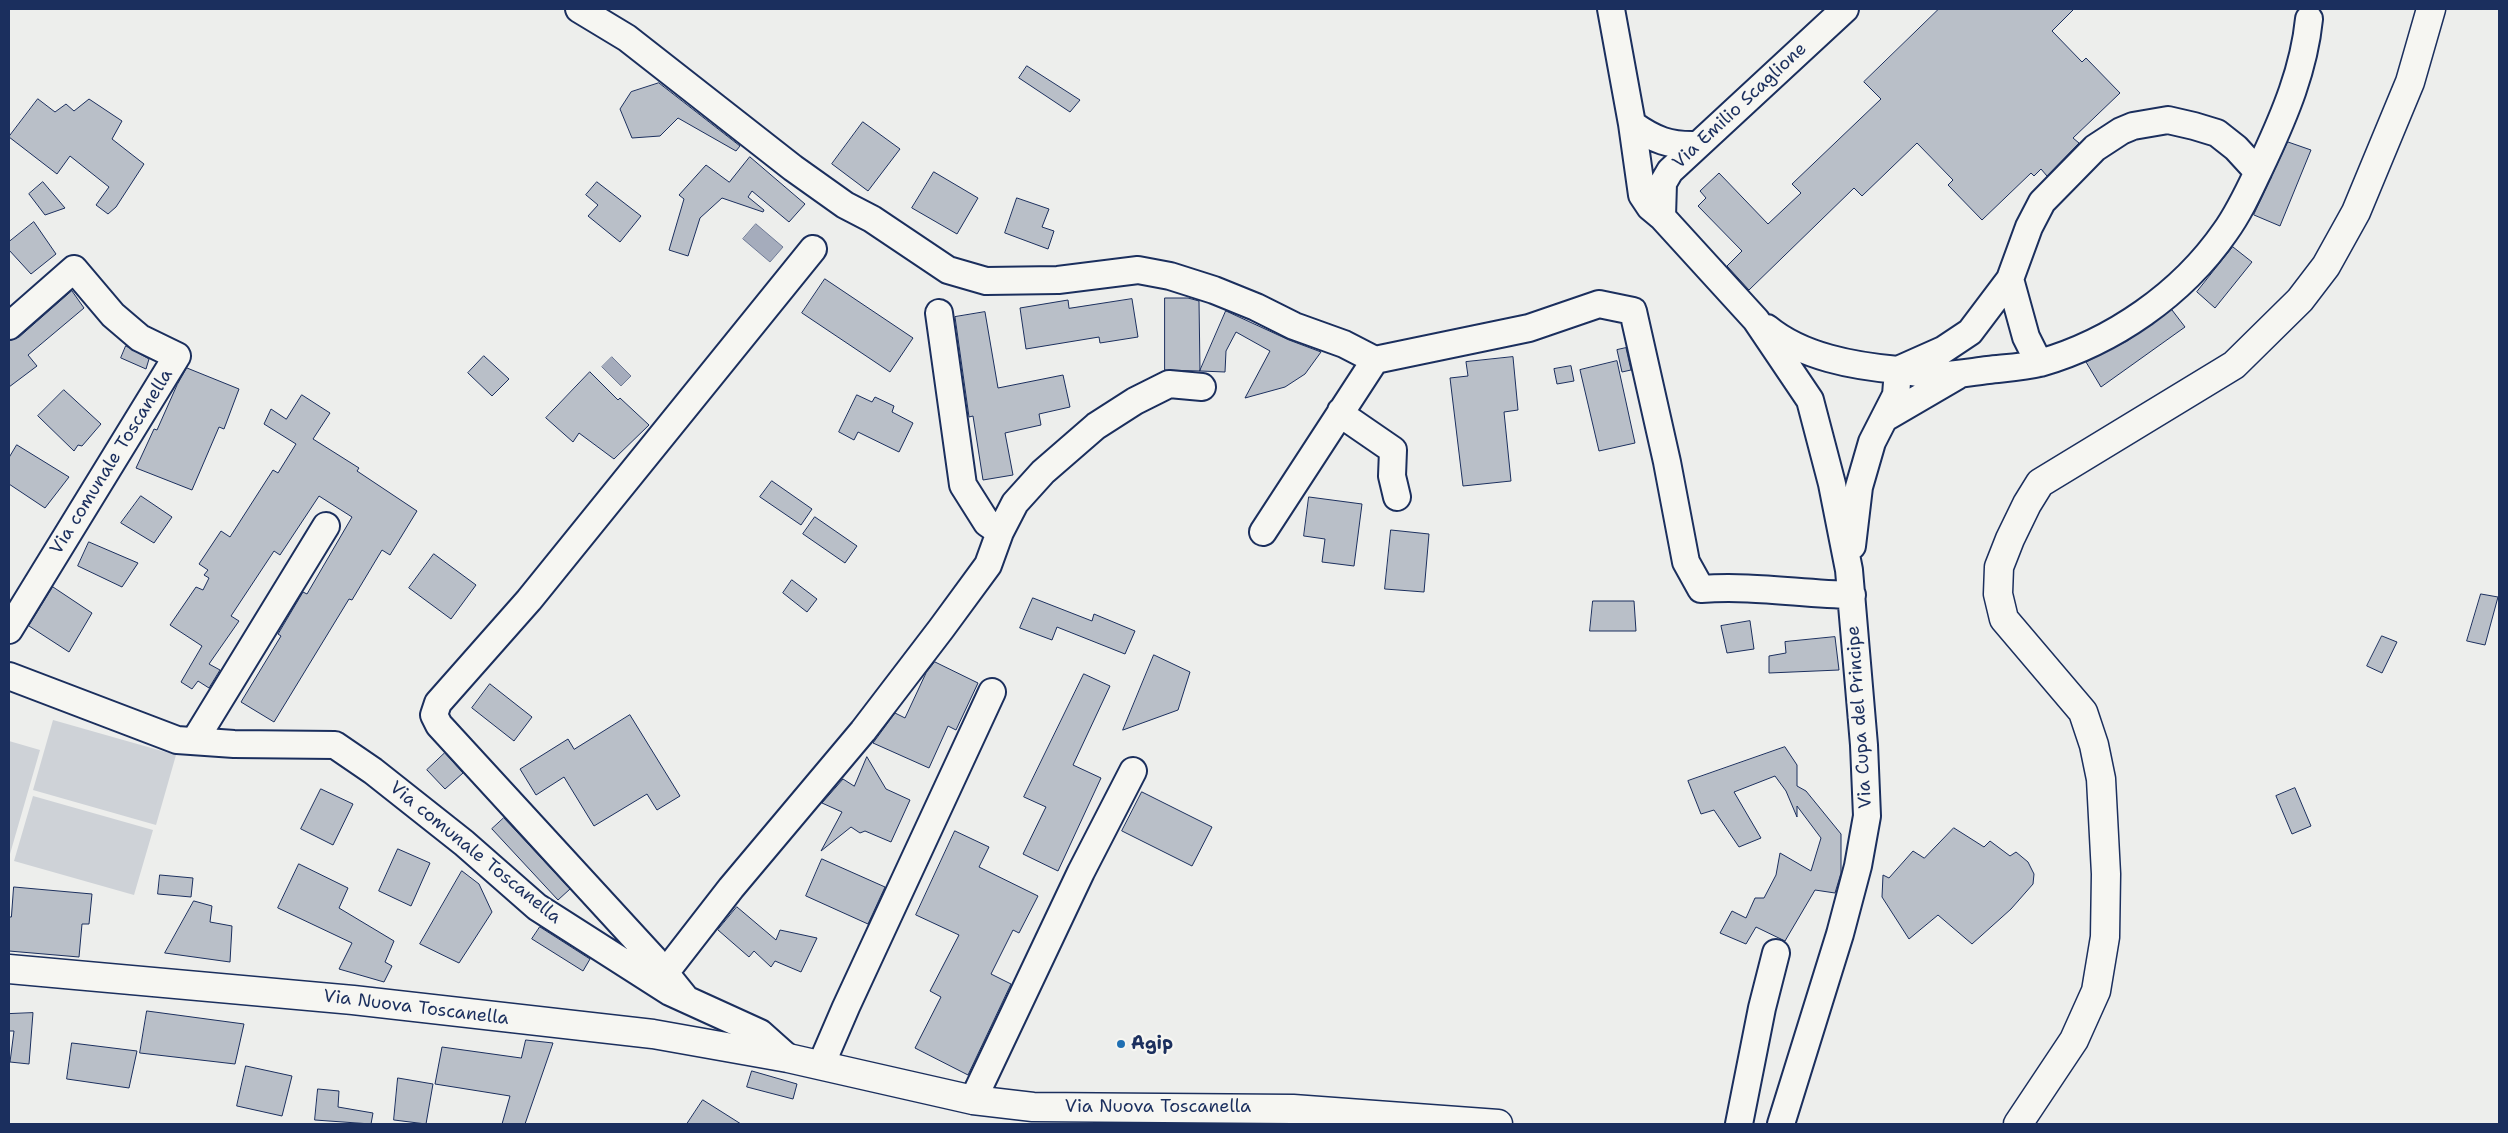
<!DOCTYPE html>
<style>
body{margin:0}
#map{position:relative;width:2508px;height:1133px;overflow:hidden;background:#edeeec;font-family:"Shantell Sans",sans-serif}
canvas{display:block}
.frame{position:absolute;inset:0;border:10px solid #1b2f5e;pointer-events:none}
</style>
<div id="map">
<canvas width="2508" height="1133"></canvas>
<div class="frame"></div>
</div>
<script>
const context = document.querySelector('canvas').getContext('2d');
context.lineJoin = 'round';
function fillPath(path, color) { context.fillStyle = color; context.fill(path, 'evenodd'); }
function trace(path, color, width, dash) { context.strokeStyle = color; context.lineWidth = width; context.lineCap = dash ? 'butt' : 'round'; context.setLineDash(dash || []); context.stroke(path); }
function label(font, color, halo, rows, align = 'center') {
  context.font = font + ' "Shantell Sans",sans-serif'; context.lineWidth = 4.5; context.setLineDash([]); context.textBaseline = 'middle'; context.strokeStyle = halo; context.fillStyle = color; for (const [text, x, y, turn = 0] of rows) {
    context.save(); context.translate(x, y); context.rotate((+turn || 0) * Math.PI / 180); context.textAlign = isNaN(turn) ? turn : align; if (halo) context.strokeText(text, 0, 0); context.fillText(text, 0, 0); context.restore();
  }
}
fillPath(new Path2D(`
 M53,720L176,755L156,825L33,790Z
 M9,741L40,750L10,854H9Z
 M33,796L153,830L134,895L14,861Z`), '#ced2d7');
const water = new Path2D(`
 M756,224L783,247L770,262L743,239Z
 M612,357L631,376L621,386L602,367Z`);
fillPath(water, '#a5acbc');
trace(water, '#6e7a96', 1);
const building = new Path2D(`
 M1939,9H2074L2052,31L2082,62L2086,58L2120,93L2073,138L2079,143L2047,176L2041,169L2034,176L2031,173L1982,220L1948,185L1953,180L1917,143L1862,196L1854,188L1749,290L1727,266L1742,251L1698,206L1706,198L1700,191L1719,173L1768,224L1801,193L1792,184L1881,99L1864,82Z
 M1027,66L1080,100L1070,112L1019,78Z
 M659,83L740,146L736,151L678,118L660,136L632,138L620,109L631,92Z
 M38,99L55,112L66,104L74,111L89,99L122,121L112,139L144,164L116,207L108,214L96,205L109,187L70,156L57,174L9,137Z
 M863,122L900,149L868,191L832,164Z
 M2288,142L2311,150L2280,226L2254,215Z
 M750,157L805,204L789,222L752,191L748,197L764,210L763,212L722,198L700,218L688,256L669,250L684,199L679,195L706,165L729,182Z
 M934,172L978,198L957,234L912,208Z
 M43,182L65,208L45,215L29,194Z
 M597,182L641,216L620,242L588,216L598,205L586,195Z
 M1017,198L1049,209L1042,227L1054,231L1048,249L1005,233Z
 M34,222L56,254L31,274L9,250V242Z
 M2233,247L2252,262L2215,308L2197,292Z
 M825,279L913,338L890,372L802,313Z
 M72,291L84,308L28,355L37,366L9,387V341L19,337Z
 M1165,298H1188L1199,301L1200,371L1165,370Z
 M1132,299L1138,337L1100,343L1099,337L1026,349L1020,308L1068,300L1069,308Z
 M2172,310L2185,327L2101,387L2086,362L2127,341Z
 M1226,311L1289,340L1321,352L1305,374L1285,387L1245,398L1270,351L1236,332L1226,351L1225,372L1200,371Z
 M985,312L998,388L1063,375L1070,407L1039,414L1041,425L1005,433L1013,475L983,480L973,416L969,417L955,317Z
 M126,346L149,359L146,369L121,358Z
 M1626,348L1631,370L1622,372L1617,350Z
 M484,356L509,379L492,396L468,373Z
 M1513,357L1518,410L1504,412L1511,481L1463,486L1450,378L1468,376L1466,362Z
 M1617,361L1635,443L1599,451L1580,370Z
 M1571,366L1574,381L1557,384L1554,369Z
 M187,368L239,389L224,429L219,427L192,490L136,468L154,429L157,430L177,385Z
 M590,372L618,400L620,398L649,425L614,459L579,433L573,442L546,418Z
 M64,390L101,424L82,446L78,445L74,451L38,416Z
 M302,395L330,413L313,439L359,468L357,471L417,511L390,555L382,550L352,600L349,599L274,722L241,702L281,636L278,634L303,592L307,594L352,517L319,496L280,555L274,551L231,616L239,621L209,664L220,670L209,688L198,681L192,689L181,682L202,646L170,625L196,587L203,590L209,578L204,575L208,570L199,564L221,531L230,537L273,470L278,473L296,444L264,424L271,409L286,419Z
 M857,395L872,402L875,397L894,406L892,412L913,423L899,452L858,432L854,440L839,432Z
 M17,445L69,477L45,508L9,484V458Z
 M772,481L812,509L801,525L760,497Z
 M141,496L172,517L154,543L121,523Z
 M1309,497L1362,504L1354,566L1322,562L1325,539L1304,536Z
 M815,517L857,546L845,563L803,534Z
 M1391,530L1429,534L1424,592L1385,589Z
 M89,542L138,563L122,587L78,566Z
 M434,554L476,585L451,619L409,588Z
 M792,580L817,599L807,612L783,593Z
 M53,587L92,613L69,652L29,626Z
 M2481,594L2498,597L2485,645L2467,641Z
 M1033,598L1092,621L1094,614L1135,631L1125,654L1057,627L1052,640L1020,628Z
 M1593,601H1634L1636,631H1590Z
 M1750,621L1754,649L1727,653L1721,626Z
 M2382,636L2397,642L2382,673L2367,666Z
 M1835,637L1839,670L1769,673V656L1786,653L1785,642Z
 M1154,655L1190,672L1178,710L1123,730Z
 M935,662L978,683L956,730L948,726L929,768L873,743L895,713L905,718L926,673Z
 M1084,674L1110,686L1073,765L1101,778L1058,871L1023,854L1046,807L1024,797Z
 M490,684L532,717L514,741L472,708Z
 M630,715L680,796L657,810L647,794L594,826L564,777L536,795L520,769L568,739L574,749Z
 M1785,747L1797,765V786L1806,791L1841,834V873L1835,893L1815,890L1785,941L1756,927L1746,944L1720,933L1732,911L1746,918L1755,898H1764L1776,875L1780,853L1811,871L1821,838L1797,806V817L1786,791L1775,776L1734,792L1761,838L1739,847L1714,810L1701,814L1688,781Z
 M445,753L463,773L445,789L427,770Z
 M867,757L886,789L910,800L891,842L865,831L860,833L851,827L821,851L842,812L822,803L843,779L854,786Z
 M2295,788L2311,826L2292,834L2276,796Z
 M321,789L353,804L333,845L301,829Z
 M1142,792L1212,827L1192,866L1122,831Z
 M504,818L570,889L558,900L492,829Z
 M1954,828L1984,847L1990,841L2010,856L2016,852L2028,862L2034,874L2033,884L2011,909L1972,944L1938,915L1909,939L1882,897L1883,875L1889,878L1913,851L1924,858Z
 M955,831L989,847L979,867L1038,896L1019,933L1013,930L991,974L1011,984L968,1075L915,1048L941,997L930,991L959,935L916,915Z
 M398,849L430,863L411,906L379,891Z
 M822,859L885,887L868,924L806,896Z
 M299,864L348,888L339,908L394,941L385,962L392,966L384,982L339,969L352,943L278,908Z
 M462,871L479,884L492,912L459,963L420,944Z
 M160,875L193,878L191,897L158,894Z
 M14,887L92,894L89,924H82L79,957L9,951V917H11Z
 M194,901L212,906L210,922L232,926L230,962L165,953Z
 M737,907L776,940L780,930L817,938L801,972L775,961L771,967L754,951L749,957L718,930Z
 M540,927L590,959L583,971L532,939Z
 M147,1011L244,1024L235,1064L140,1053Z
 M33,1013L29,1064L10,1062L14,1031H9V1014Z
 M526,1040L553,1043L525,1124H502L510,1096L435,1084L442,1047L521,1058Z
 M72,1043L137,1051L129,1088L67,1079Z
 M246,1066L292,1076L282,1116L237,1106Z
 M752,1071L797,1084L793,1099L747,1087Z
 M398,1078L433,1084L426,1124L394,1120Z
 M318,1089L339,1091L338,1107L373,1113L371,1124L315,1120Z
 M703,1100L741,1124H687Z`);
fillPath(building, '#b9bfc8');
trace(building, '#1b2f5e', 1);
const minor = new Path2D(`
 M579,9L627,38L793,168L845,205L872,219L948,270L986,281L1058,280L1138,270L1170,276L1214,290L1256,307L1294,326L1344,344L1375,360L1529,328L1599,304L1633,311L1667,462L1686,562L1701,589C1752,585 1801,594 1852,595
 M1611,9L1632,124L1642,195L1650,207L1662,217L1756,320L1810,400L1832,484L1849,570L1864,745L1867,816L1858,866L1840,934L1781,1124
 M1632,124C1654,140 1670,146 1697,145
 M1662,217L1663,183L1670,171L1845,9
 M2010,279L2026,337L2039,363
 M939,313L963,485L987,523L1000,532
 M9,326L74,269L113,315L140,338L177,356L9,630
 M1767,328C1802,357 1854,366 1898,370C1910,372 1923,374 1935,375C1952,376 1971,372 1988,370C2005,368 2024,367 2040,363C2113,342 2182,294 2225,232C2241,210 2252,184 2264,159C2285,114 2304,69 2309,19
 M1341,411L1345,417L1393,450L1392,476L1397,497
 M1885,418L1957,376
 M1263,532L1375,360
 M1852,546L1859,487L1872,442L1896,395L1898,370L1943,350L1970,332L2010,279L2029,227L2042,202L2095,148L2121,131L2133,126L2168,120L2194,126L2217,133L2236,148L2258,172
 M9,676L177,740L234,744L335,745L373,771L464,843L537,907L670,992L760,1033L788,1058
 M195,740L326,526
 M665,973L731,888L863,731L941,629L988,565L1000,532L1015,503L1043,472L1096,426L1135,401L1169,384L1202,387
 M686,999L653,958L439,725L434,715L438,703L529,600L813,249
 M821,1065L846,1007L992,692
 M973,1100L1081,872L1133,771
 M1739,1124L1762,1008L1776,953`);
const major = new Path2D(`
 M9,969L353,1000L653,1034L788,1058L973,1100L1033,1107L1293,1109L1498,1124
 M2018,1124L2074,1040L2096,991L2105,937L2106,874L2101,779L2094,745L2083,712L2004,619L1998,594L1999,567L2010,539L2027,504L2040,483L2234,365L2300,300L2326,266L2356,212L2410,82L2431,9`);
trace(minor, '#1b2f5e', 30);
trace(major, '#1b2f5e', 31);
trace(minor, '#f6f6f2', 26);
trace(major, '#f6f6f2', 28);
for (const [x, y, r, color] of [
 [1121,1044,5,"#1f6fb2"]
]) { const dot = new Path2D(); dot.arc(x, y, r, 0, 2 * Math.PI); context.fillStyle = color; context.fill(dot); trace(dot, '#f6f6f2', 2); }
label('18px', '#1b2f5e', '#f6f6f2', [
 ["Via Emilio Scaglione",1740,106,-43],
 ["Via comunale Toscanella",112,462,-58],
 ["Via Cupa del Principe",1860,717,-94],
 ["Via comunale Toscanella",475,853,39],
 ["Via Nuova Toscanella",416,1008,7],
 ["Via Nuova Toscanella",1158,1107]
]);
label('bold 18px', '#1b2f5e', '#f6f6f2', [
 ["Agip",1131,1044]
], 'left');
</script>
